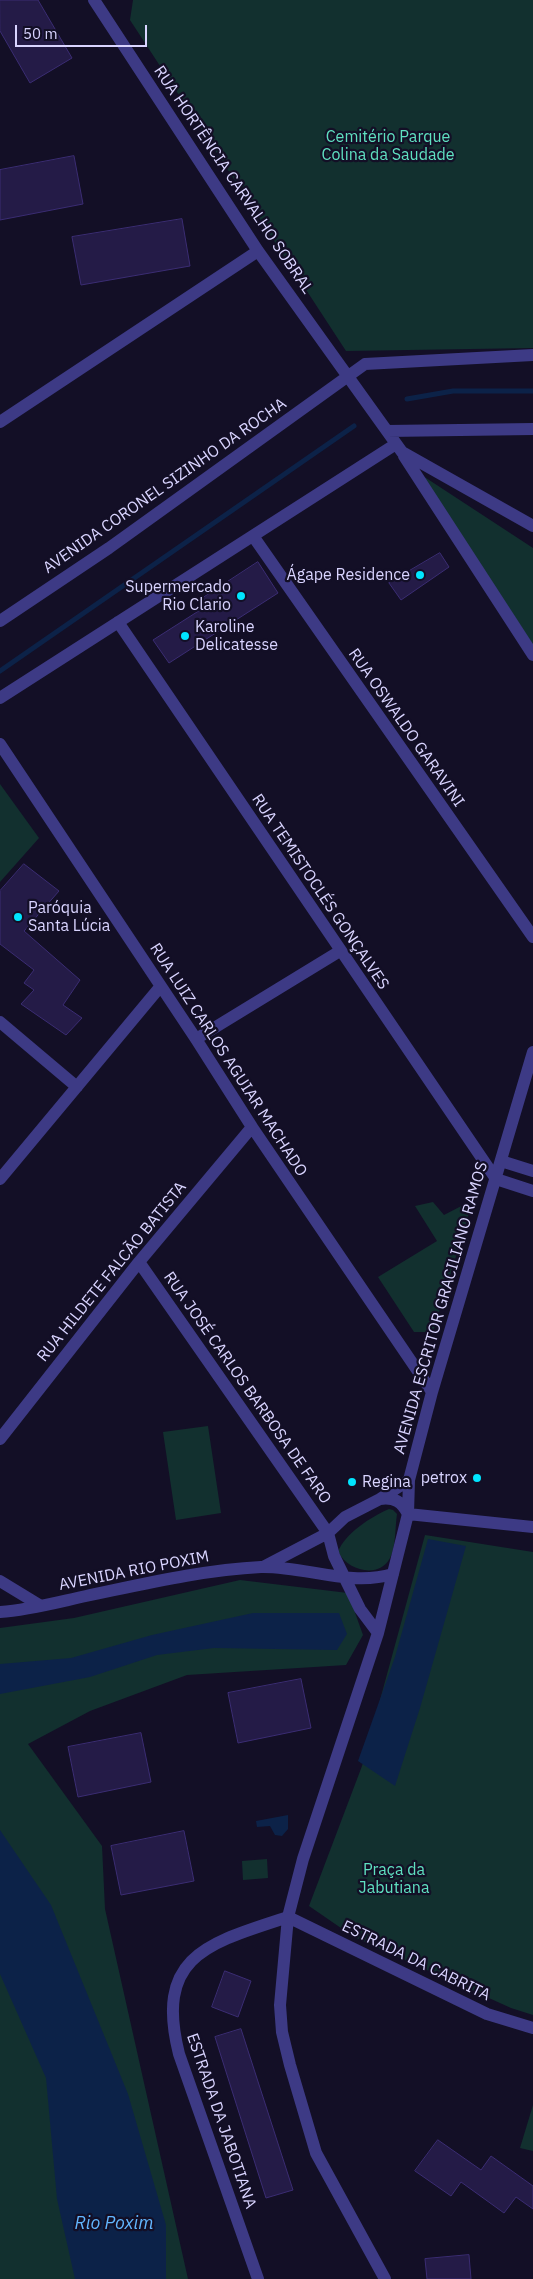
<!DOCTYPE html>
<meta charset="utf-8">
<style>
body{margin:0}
#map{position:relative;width:533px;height:2279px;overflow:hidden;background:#130f26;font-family:"IBM Plex Sans",sans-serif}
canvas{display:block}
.scale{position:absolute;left:15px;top:25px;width:132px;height:22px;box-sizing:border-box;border:2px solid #d9d4ff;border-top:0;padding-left:6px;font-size:15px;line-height:18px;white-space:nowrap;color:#d9d4ff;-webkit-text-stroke:4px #130f26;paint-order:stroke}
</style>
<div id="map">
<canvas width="533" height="2279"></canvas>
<div class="scale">50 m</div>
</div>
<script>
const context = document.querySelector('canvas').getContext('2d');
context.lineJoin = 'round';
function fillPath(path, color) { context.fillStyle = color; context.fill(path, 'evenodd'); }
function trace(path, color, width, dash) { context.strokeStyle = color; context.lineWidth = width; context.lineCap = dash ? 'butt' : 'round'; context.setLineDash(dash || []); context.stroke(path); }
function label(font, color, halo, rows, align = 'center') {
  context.font = font + ' "IBM Plex Sans",sans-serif'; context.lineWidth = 4.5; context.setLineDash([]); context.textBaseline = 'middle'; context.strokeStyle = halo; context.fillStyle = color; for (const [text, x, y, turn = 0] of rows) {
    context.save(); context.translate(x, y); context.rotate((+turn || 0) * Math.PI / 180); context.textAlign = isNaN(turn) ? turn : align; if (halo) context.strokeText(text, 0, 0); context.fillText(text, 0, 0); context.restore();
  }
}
fillPath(new Path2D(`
 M133,0H533V348L346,351L130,20Z
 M423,476L533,548V645Z
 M0,784L39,838L0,882Z
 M473,1200L433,1332H414L378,1277L437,1241L415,1206L433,1202L444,1215Z
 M208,1426L221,1513L176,1520L163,1432Z
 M389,1509L393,1510L397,1514C395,1527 396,1547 390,1558C379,1579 348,1571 338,1552C345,1533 371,1517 389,1509Z
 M425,1535L533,1552V2015L511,2008L354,1937L309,1906L362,1766Z
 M240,1580L348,1593L363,1635L346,1665L187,1675L90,1711L28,1744L102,1846L105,1909L188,2279H0V1628L74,1618Z
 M267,1859L268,1878L243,1880L242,1861Z
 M533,2105V2151L520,2148Z`), '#12302f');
fillPath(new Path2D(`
 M428,1539L466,1546L420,1708L395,1786L358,1761L395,1657Z
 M253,1613H339L347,1634L337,1650L214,1648L157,1655L90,1677L0,1694V1664L71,1658L152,1635Z
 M288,1815V1829L282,1836L275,1835L270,1826L257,1827L256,1821Z
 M0,1830L51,1905L128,2094L166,2225V2279H75L57,2199L46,2078L0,1974Z`), '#0c2248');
trace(new Path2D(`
 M407,399L453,391H533
 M0,671L354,426`), '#0c2248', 5);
const building = new Path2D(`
 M0,0H38L72,58L30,83L0,31Z
 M74,156L83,204L0,220V170Z
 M182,219L190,266L81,285L72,237Z
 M440,553L449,567L401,600L389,583Z
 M258,562L278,593L169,663L153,640L208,605L203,598Z
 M24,864L59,891L24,931L80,980L63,1005L82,1018L66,1035L21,1004L34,990L24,983L34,970L0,944V891Z
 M301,1679L311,1728L238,1743L228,1693Z
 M141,1733L151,1782L78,1797L68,1747Z
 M184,1831L194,1881L121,1895L111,1846Z
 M225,1971L251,1981L238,2017L212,2007Z
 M241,2029L293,2190L266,2198L215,2037Z
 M438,2140L481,2170L491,2156L533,2186V2209L516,2197L504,2213L461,2182L451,2196L415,2171Z
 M469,2255L471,2279H427L425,2259Z`);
fillPath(building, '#241b47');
trace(building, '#3b2d73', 1);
trace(new Path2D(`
 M94,0L258,251L402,452L533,526
 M0,422L258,251
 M387,431L533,429
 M404,456L533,655
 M253,536L533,937
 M0,621L109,548L365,364L533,355
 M118,622L496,1179
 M0,698L396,444
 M0,744L196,1039L252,1127L432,1392
 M0,1022L77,1087
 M196,1039L340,951
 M501,1161L533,1171
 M0,1179L160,987
 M496,1179L533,1191
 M139,1262L328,1533L334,1556L360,1609L378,1633
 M0,1439L139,1262L252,1127
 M380,1499C395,1497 402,1502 408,1514L533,1527
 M263,1567L328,1533L345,1517L380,1499L409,1480
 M0,1581L41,1606
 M0,1612C29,1610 58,1602 86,1596C144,1584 202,1570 261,1567C306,1566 349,1587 393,1574
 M288,1917L487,2014L533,2028
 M258,2279L179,2054C154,1955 209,1943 288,1917
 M385,2279L316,2153L290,2065L282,2032L280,2005L288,1917L303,1859L378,1633L408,1514L409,1480L432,1392L533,1052`), '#3d3a85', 12);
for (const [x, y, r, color] of [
 [420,575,5,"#00e5ff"],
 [241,596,5,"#00e5ff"],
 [185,636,5,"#00e5ff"],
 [18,917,5,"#00e5ff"],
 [477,1478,5,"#00e5ff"],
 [352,1482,5,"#00e5ff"]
]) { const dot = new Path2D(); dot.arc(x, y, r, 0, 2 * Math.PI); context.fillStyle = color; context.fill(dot); trace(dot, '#130f26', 2); }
label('16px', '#5fe0c0', '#130f26', [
 ["Cemitério Parque",388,137],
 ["Colina da Saudade",388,155],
 ["Praça da",394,1870],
 ["Jabutiana",394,1888]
]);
label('16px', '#d9d4ff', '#130f26', [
 ["RUA HORTÊNCIA CARVALHO SOBRAL",233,180,56],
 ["AVENIDA CORONEL SIZINHO DA ROCHA",165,486,-35],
 ["RUA OSWALDO GARAVINI",406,728,55],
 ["RUA TEMISTOCLÉS GONÇALVES",320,892,56],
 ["RUA LUIZ CARLOS AGUIAR MACHADO",228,1060,57],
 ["RUA HILDETE FALCÃO BATISTA",112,1272,-51],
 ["AVENIDA ESCRITOR GRACILIANO RAMOS",441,1308,-74],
 ["RUA JOSÉ CARLOS BARBOSA DE FARO",247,1388,55],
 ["AVENIDA RIO POXIM",134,1571,-11],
 ["ESTRADA DA CABRITA",416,1961,26],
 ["ESTRADA DA JABOTIANA",221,2121,71]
]);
label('16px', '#d9d4ff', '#130f26', [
 ["Ágape Residence",410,575],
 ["Supermercado",231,587],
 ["Rio Clario",231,605],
 ["Karoline",195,627,"left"],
 ["Delicatesse",195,645,"left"],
 ["Paróquia",28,908,"left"],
 ["Santa Lúcia",28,926,"left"],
 ["petrox",467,1478],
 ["Regina",362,1482,"left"]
], 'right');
label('italic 18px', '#62b6ff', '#130f26', [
 ["Rio Poxim",114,2224]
]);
</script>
